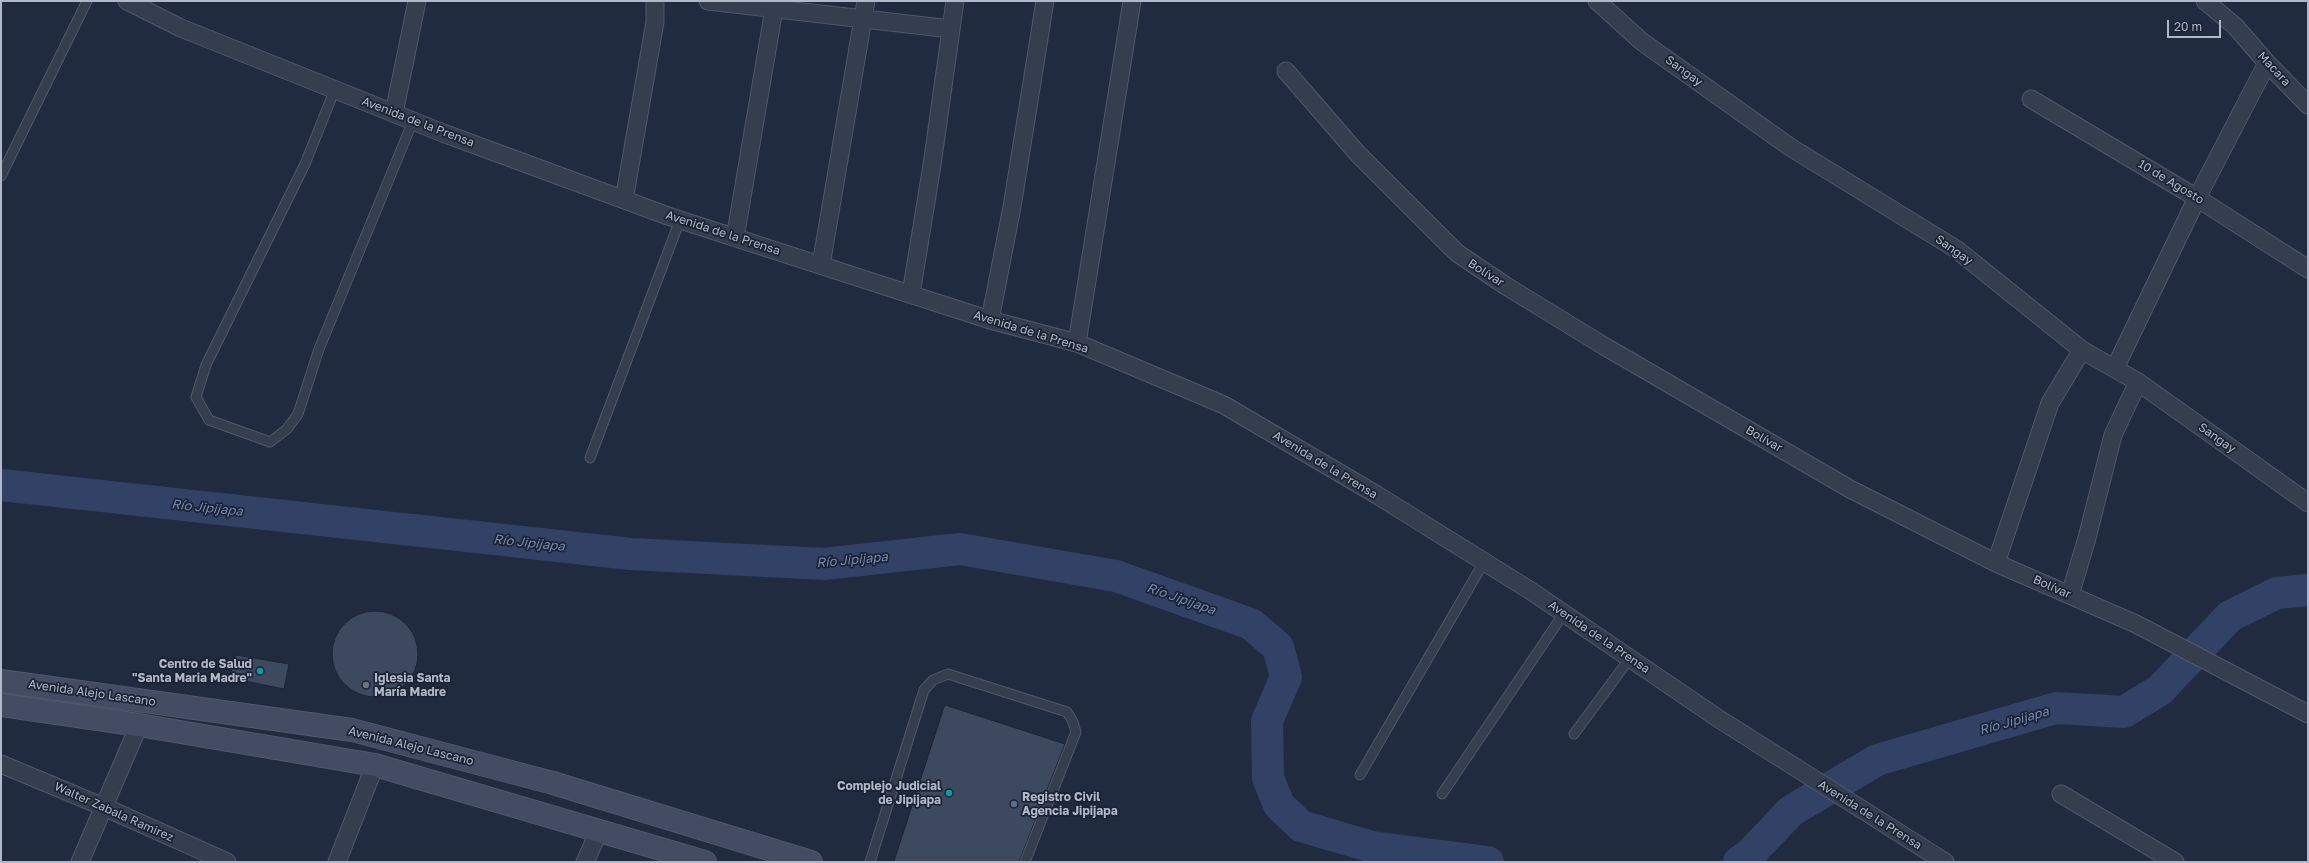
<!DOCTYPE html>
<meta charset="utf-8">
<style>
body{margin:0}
#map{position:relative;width:2309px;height:863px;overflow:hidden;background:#212b3f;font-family:"Golos Text",sans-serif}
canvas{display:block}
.frame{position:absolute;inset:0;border:2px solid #b1b8ca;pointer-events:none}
.scale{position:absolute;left:2167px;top:20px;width:54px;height:18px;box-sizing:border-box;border:2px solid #b1b8ca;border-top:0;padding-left:5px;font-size:12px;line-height:14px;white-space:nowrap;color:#b1b8ca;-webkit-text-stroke:3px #1a2334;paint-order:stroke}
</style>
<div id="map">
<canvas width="2309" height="863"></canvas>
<div class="frame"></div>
<div class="scale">20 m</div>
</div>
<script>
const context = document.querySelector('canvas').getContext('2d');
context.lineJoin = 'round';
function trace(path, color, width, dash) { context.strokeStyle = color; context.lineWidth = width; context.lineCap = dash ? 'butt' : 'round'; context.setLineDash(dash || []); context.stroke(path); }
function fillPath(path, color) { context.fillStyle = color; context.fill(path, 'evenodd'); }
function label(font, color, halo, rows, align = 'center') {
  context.font = font + ' "Golos Text",sans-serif'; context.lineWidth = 3.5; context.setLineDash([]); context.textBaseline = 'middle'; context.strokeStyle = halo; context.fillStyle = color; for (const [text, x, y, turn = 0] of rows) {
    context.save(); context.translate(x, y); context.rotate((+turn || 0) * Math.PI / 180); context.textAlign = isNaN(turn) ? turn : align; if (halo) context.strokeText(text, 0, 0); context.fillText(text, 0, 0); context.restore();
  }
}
trace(new Path2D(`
 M1,485L631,554L824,564L960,549L1116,576L1251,624L1278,647L1286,677L1267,721L1268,778L1279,805L1301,826L1372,847L1488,862
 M1739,862L1751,853L1791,811L1877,760L2056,708L2124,712L2160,690L2230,616L2277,593L2308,590`), '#314266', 32);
const building = new Path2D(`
 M332 654a43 43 0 1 1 86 0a43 43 0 1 1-86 0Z
 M236,655L289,664L284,689L230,678Z
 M945,705L1065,744L1019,862H894Z`);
fillPath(building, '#3d495f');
trace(building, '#1c2536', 1);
const service = new Path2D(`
 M335,89L305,164L206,365L196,397L209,420L270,442L287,429L298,414L319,349L413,121
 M1,176L87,1
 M590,458L680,220
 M1574,734L1630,658
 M1360,775L1484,562
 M1442,794L1564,613
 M870,862L924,690L933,680L948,674L1067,712L1073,722L1076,732L1025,862`);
const minor = new Path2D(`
 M127,1L181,28L443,133L668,216L990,320L1077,343L1224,405L1377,495L1531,591L1719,719L1945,862
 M708,1L951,29
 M1597,1L1641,41L1790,147L1956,249L2082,350L2138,382L2308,503
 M2205,1L2235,26L2267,63L2308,105
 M1286,71L1357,153L1457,253L1506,286L1604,346L1850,489L1996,563L2136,624L2308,714
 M2031,99L2197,198L2308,269
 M394,113L417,1
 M624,200L655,22V1
 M735,238L774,9
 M821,265L866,1
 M911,294L932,165L955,1
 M990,320L1012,207L1045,1
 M1077,343L1132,1
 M2115,368L2197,198L2267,63
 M1996,563L2050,403L2082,350
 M2070,595L2087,538L2113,435L2138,382
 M1,764L104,807L227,862
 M2061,794L2175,862
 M80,862L139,725
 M337,862L375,765
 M585,862L599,831`);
const secondary = new Path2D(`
 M1,681L352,730L553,783L811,862
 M1,705L139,725L375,765L705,862`);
trace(service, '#50586a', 11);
trace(minor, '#50586a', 19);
trace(secondary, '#50586a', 24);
trace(service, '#353e4f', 9);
trace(minor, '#353e4f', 17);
trace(secondary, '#434c63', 22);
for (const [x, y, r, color] of [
 [260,671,4,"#0f9aa8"],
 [366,685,4,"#6b7280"],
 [949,793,4,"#0f9aa8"],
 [1014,804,4,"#5c6f8a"]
]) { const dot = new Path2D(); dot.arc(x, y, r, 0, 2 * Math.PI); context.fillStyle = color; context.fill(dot); trace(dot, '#1a2334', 1.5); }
label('12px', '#b1b8ca', '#1a2334', [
 ["Macara",2274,69,47],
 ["Sangay",1684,71,36],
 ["Avenida de la Prensa",418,122,21],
 ["10 de Agosto",2171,182,31],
 ["Avenida de la Prensa",723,233,18],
 ["Sangay",1954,250,35],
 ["Bolívar",1486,273,33],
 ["Avenida de la Prensa",1031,332,17],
 ["Sangay",2217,438,35],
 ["Bolívar",1764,439,30],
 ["Avenida de la Prensa",1325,465,31],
 ["Bolívar",2052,587,24],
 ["Avenida de la Prensa",1599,637,34],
 ["Avenida Alejo Lascano",92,693,8],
 ["Avenida Alejo Lascano",411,746,14],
 ["Walter Zabala Ramirez",114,812,24],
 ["Avenida de la Prensa",1870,815,32]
]);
label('bold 12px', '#b1b8ca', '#1a2334', [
 ["Centro de Salud",252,664],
 ["\"Santa Maria Madre\"",252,678],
 ["Iglesia Santa",374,678,"left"],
 ["María Madre",374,692,"left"],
 ["Complejo Judicial",941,786],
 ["de Jipijapa",941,800],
 ["Registro Civil",1022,797,"left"],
 ["Agencia Jipijapa",1022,811,"left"]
], 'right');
label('italic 13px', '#768bb5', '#1a2334', [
 ["Río Jipijapa",207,508,6],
 ["Río Jipijapa",529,543,6],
 ["Río Jipijapa",852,560,-5],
 ["Río Jipijapa",1181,599,19],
 ["Río Jipijapa",2014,721,-16]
]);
</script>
